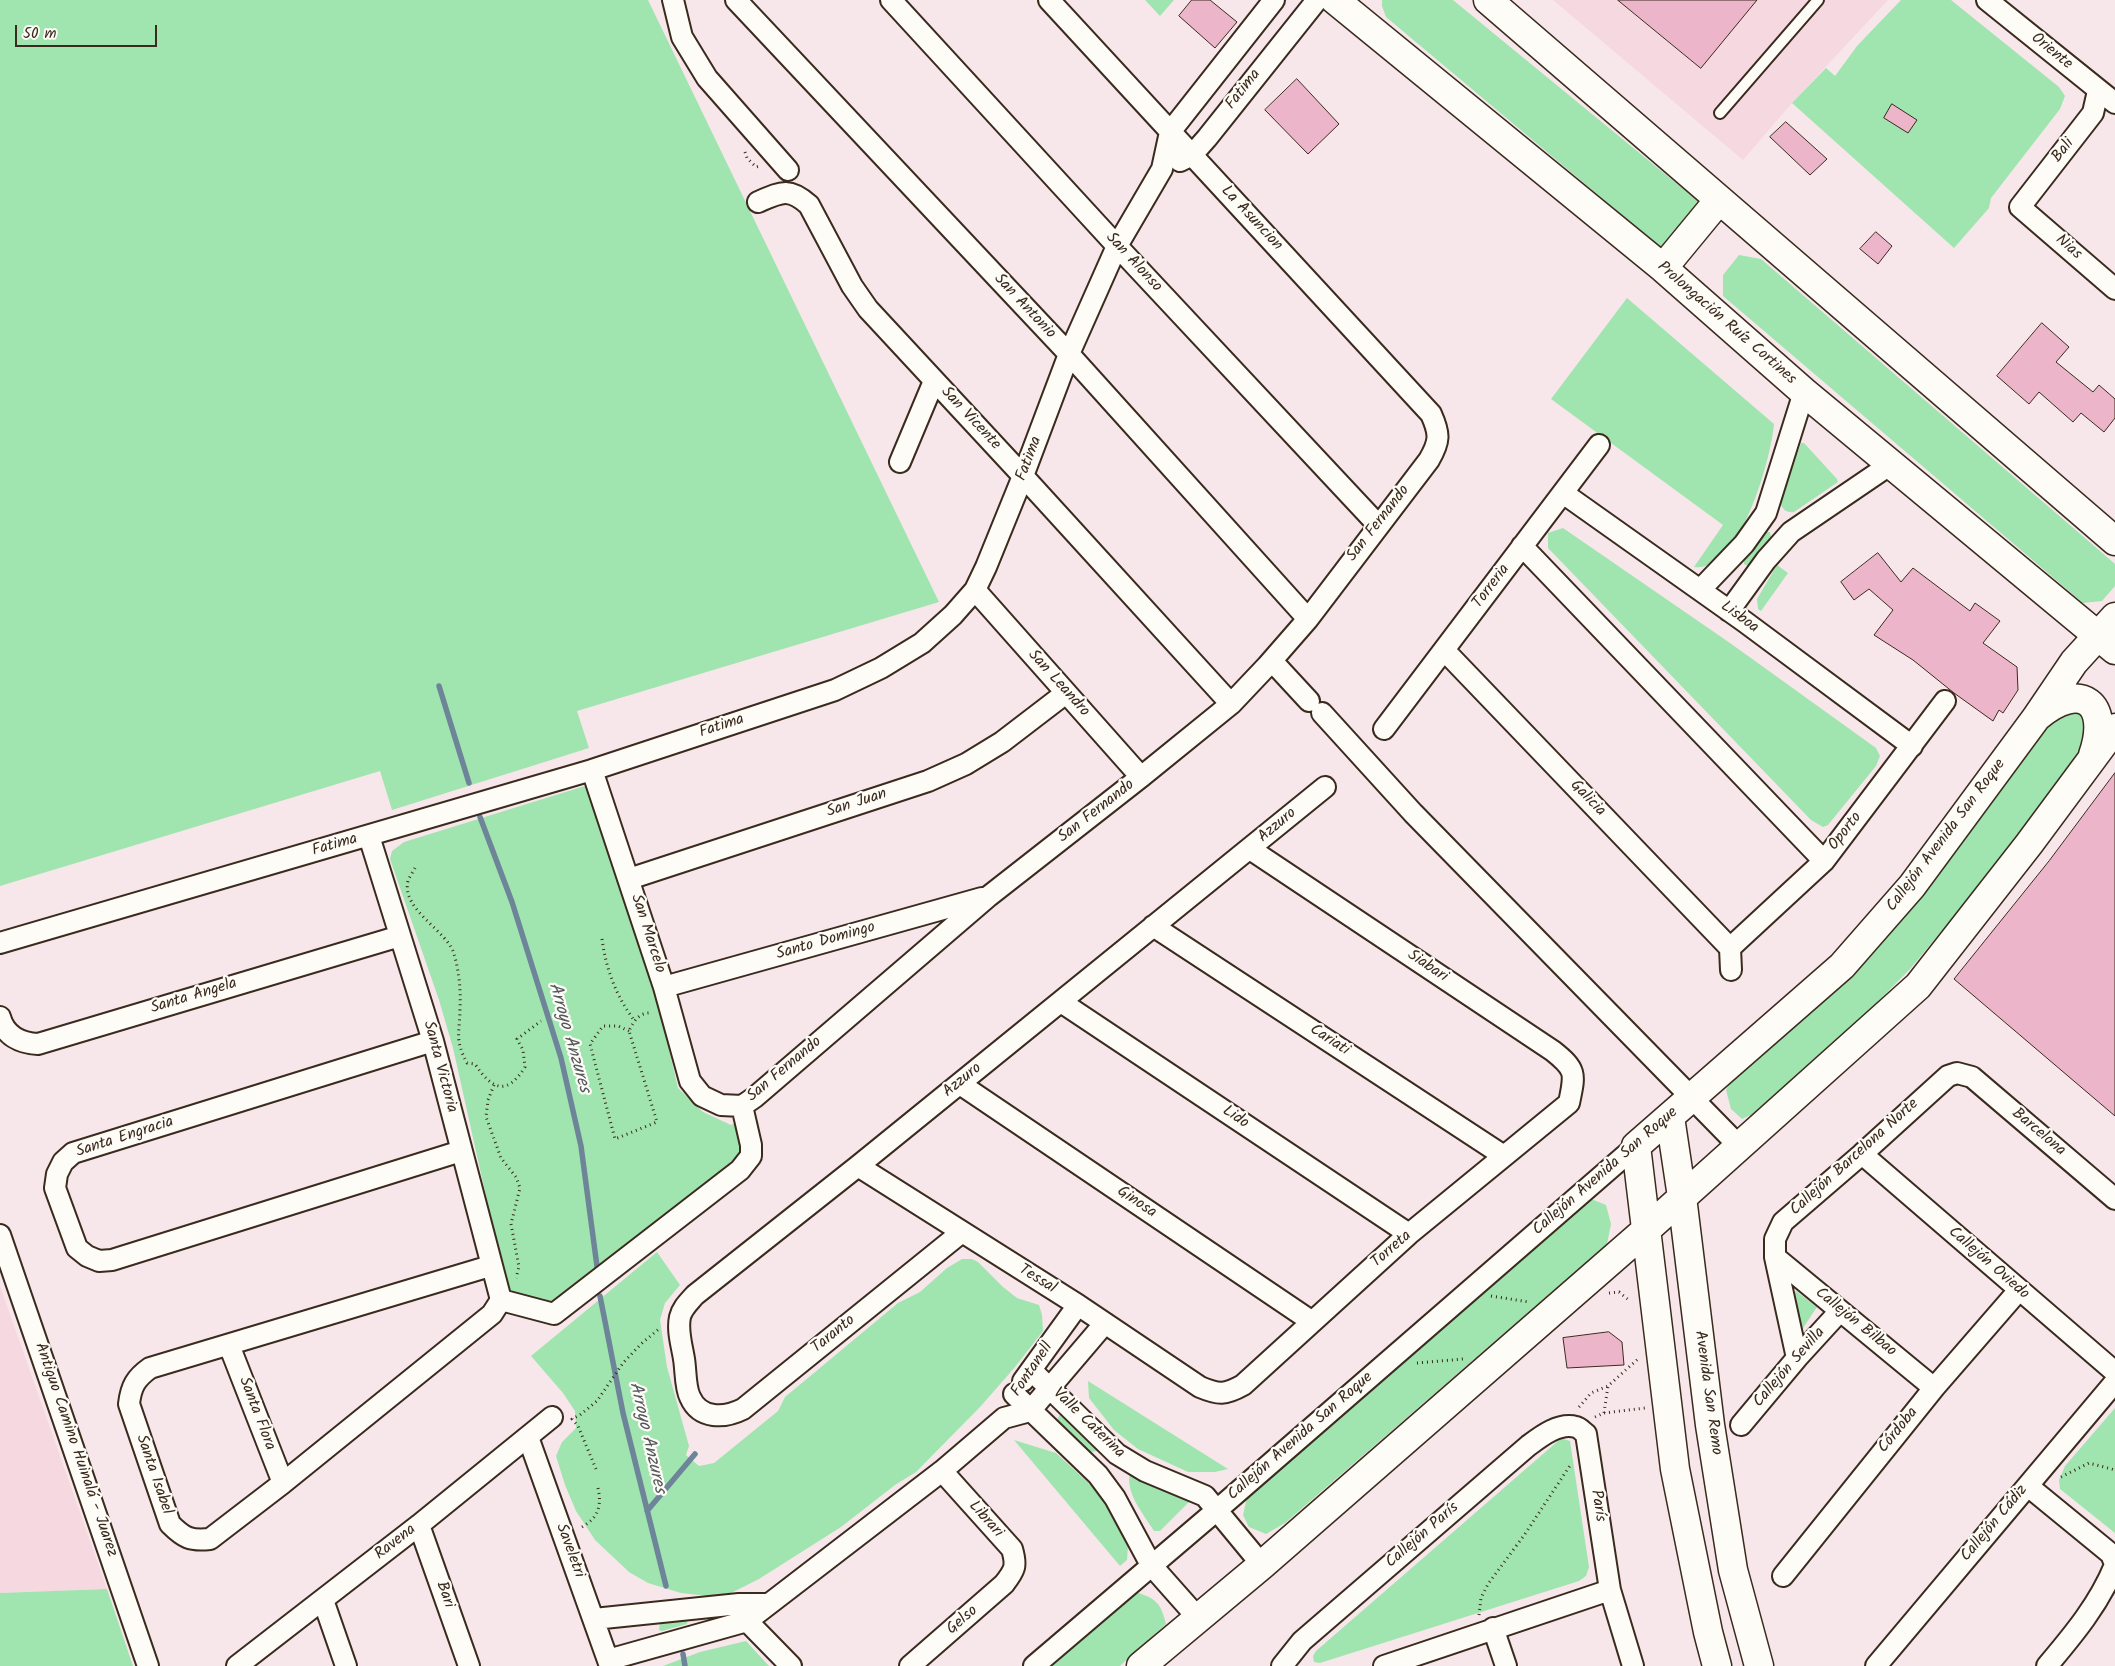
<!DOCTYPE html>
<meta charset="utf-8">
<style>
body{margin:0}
#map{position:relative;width:2115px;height:1666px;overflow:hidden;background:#f8e7ea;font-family:Kalam,sans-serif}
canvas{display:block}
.scale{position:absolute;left:15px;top:25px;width:142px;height:22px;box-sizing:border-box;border:2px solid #3b2a1e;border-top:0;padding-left:6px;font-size:15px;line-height:18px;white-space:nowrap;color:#3b2a1e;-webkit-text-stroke:4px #fdfcf7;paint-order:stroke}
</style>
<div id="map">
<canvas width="2115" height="1666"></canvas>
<div class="scale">50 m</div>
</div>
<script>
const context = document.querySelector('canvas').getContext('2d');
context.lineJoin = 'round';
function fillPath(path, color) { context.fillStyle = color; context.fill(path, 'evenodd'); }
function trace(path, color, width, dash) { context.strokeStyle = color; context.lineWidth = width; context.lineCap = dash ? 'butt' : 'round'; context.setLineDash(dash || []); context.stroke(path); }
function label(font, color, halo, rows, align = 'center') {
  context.font = font + ' Kalam,sans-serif'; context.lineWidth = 4.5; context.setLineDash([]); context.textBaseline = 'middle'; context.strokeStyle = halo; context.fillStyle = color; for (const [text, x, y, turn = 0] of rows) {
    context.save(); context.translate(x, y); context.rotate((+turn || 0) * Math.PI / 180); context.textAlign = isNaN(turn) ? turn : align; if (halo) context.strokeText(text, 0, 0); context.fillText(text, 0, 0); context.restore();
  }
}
fillPath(new Path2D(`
 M1553,0H1888L1792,103L1743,160Z
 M0,1286L107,1589L0,1593Z`), '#f5d8e0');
fillPath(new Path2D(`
 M0,0H648L939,602L577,711L589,748L392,810L380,771L0,886Z
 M1145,0H1174L1160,16Z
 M1382,0H1453L1704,206L1665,251L1386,17L1382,6Z
 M1901,0H1951L2059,87L2065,96L2060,109L1991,198L1989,208L1954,248L1792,103L1826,68L1835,76L1857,46Z
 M1739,255L1761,259L2115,564V586L2102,601L2083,603L1723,296V275Z
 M1627,298L1774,424C1771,459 1740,573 1694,567L1723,525L1551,399Z
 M1801,443H1804L1837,479L1838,482L1794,512C1787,513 1783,510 1780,503Z
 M1563,528L1730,643L1876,748L1880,756L1876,766L1828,825L1823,827L1811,820L1548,548V533Z
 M1763,532H1770L1771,537L1748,566L1744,564V558Z
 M1777,565L1788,573L1761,611L1758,609L1757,599Z
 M2074,707L2089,719L2087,745L1986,877L1911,968L1806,1074L1766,1108L1742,1119L1731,1109L1726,1090L1735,1075L2053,713Z
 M588,785L657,998L678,1088L703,1112L731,1125L739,1121L745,1155L556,1303L508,1290L507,1276L490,1214L453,1048L439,1000L390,859L392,851L404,842Z
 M1589,1198L1606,1205L1611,1224L1607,1244L1285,1523L1266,1534L1249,1527L1243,1515L1248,1493Z
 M657,1252L680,1285L665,1303L660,1320L667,1367L689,1446L686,1455L699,1466L714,1463L778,1411L785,1397L898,1303L920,1292L947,1268L962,1259H972L978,1262L1003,1287L1017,1298L1039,1305L1042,1315L1043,1331L1015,1367L981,1406L916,1472L895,1485L841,1527L759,1579L731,1593L708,1596L681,1593L648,1583L629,1572L595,1540L576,1511L565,1485L556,1456L562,1442L576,1428L575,1411L563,1393L531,1356Z
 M1796,1291L1817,1307L1801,1331L1798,1329L1794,1293Z
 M1088,1381L1228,1469L1215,1472H1188L1138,1449L1114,1430L1089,1398Z
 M2115,1408V1533L2060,1489L2059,1480L2065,1466Z
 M1068,1412L1097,1446V1451L1091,1452L1072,1439L1056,1422L1060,1414Z
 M1563,1439L1570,1441L1589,1567L1586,1576L1579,1581L1320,1663L1314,1662L1313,1656L1316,1651L1558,1441Z
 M1014,1440L1056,1453L1095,1489L1119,1521L1128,1546L1127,1560L1120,1566Z
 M1130,1472L1194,1497L1160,1531H1154C1143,1513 1125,1493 1130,1472Z
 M107,1589L133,1666H0V1593Z
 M1135,1592C1156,1598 1161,1603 1166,1624L1120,1666H1052Z
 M686,1617L688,1618L687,1624L662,1631L659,1630L660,1623Z
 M746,1641L769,1666H663L700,1652Z`), '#a0e4af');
trace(new Path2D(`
 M439,686L469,783
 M480,817L512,902L561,1058L581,1146L598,1274
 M600,1296L623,1413L666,1586
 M647,1511L695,1454
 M683,1654L685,1666`), '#6e8499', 5.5);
const building = new Path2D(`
 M1192,0H1210L1237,22L1215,48L1179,16Z
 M1618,0H1757L1701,68Z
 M1297,79L1339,124L1308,154L1265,110Z
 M1892,104L1917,120L1908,133L1884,118Z
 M1786,122L1827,159L1810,175L1770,137Z
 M1876,232L1892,246L1878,264L1860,249Z
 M2042,323L2069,347L2056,362L2093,392L2099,385L2115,399V418L2104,432L2081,413L2073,422L2039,392L2029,404L1997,376Z
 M1878,553L1901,582L1913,568L1970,611L1975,603L2000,621L1983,643L2017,667L2018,690L2003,713L1999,710L1993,721L1954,693L1913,660L1874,635L1893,610L1869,589L1854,600L1841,582Z
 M2115,773V1116L1954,979L2049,861Z
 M1609,1332L1622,1342L1624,1365L1567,1368L1563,1338Z`);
fillPath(building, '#edb5ca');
trace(building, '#3b2a1e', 1);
const lane = new Path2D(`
 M1720,113L1818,0`);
const street = new Path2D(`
 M673,0L682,37L707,78L788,170
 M736,0L1069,354L1308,619
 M891,0L1117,246L1378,525
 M1987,0L2115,103
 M2098,91L2093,113L2020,207L2115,289
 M1180,161L1192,155L1207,138L1317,0
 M758,202C781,192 789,187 809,205L852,286L868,309L1023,476L1231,704
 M900,462L934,381
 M1563,493L1745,622L1912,746
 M1522,546L1824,861
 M975,590L1141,777
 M1700,590L1744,544L1766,513L1804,392
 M1729,611L1766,560L1791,532L1891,464
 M1444,650L1730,948
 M1272,661L1309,701
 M1322,713L1413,813L1739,1146
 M1384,729L1599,445
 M592,770L664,987L690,1081L702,1096L721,1105L742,1106L755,1097L989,896L1141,777L1231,704L1267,666L1308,619L1429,460C1440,441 1440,434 1431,414L1049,0
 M369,836L433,1041L501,1300
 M629,879L928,781L966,764L1002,742L1066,693
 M1153,926L1504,1156
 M0,943L592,770L835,690L881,668L922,643L953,615L975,590L986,567L1023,476L1069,354L1117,246L1162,169L1170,132L1274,0
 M1730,948L1824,861L1945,701
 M1730,948L1731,970
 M664,987L982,898
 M1061,1002L1409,1234
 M0,1017C5,1036 20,1043 38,1044L400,936
 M433,1041L73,1153L63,1162L57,1174L55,1188L77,1248L87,1256L99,1261L112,1260L461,1151
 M960,1084L1311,1321
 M1862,1154L2115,1372
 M858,1166L1078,1305L1200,1387C1219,1395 1225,1395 1243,1385L1409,1234L1569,1103C1575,1074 1577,1070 1553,1051L1250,849
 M962,1232L743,1409C725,1418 700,1420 690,1397C685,1387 686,1371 684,1359C682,1346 677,1331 680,1317C682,1308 689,1302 695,1295L858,1166L1325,787
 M0,1235L148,1666
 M1775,1257L1934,1388
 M490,1266L150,1368C136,1378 131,1386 129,1404L170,1524C184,1538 190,1541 210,1539L283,1483L492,1314L501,1300
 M501,1300L554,1314L740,1170L751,1156V1145L742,1106
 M229,1345L283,1483
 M1797,1358L1775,1257V1239L1783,1222L1862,1154L1948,1076L1957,1073L1972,1077L2115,1199
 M1031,1370L1117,1454L1145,1471L1205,1496L1262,1565
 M1023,1381L1078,1305
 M1014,1394L1098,1475L1115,1498L1151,1565L1198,1618
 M1741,1425L1797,1358L1840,1311
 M528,1437L610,1666
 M2028,1486L2111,1554L2115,1564
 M419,1525L469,1666
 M1783,1576L1934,1388L2019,1290
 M323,1600L346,1666
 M742,1610L747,1621L791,1666
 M594,1619L739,1604H767
 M1493,1628L1506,1666
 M608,1660L747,1621L942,1471L1004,1418L1030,1411L1105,1323
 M237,1666L419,1525L552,1417
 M910,1666L1004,1584C1015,1570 1017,1566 1012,1549L942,1471
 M1034,1666L1217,1510L1636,1146
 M1282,1666L1302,1641L1528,1446C1540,1437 1559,1422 1576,1427C1580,1428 1583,1432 1586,1434L1610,1590L1633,1666
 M1384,1666L1610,1590
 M1876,1666L2115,1382
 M2047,1666C2074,1634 2099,1604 2115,1565`);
const secondary = new Path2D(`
 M1335,0L1663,268L1804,392L2115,650
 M1488,0L2115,541
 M1663,268L1719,200
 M2038,716C2081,680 2111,703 2093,755
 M1670,1117L1682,1197L1710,1425L1733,1570L1759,1666
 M1141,1666L1262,1565L1646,1230L1918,986L2029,844L2115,728
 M1717,1666L1708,1632L1675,1469L1636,1146L1842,966L1912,886L2036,718L2074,662L2115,617`);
trace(lane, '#3b2a1e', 14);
trace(street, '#3b2a1e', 24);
trace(secondary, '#3b2a1e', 31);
trace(new Path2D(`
 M745,152L747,158L756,167L760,166
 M415,868C413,872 409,877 408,881C401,910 448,931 454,954C459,971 461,990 460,1008C460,1032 454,1039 467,1063L475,1064C492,1090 507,1096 525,1067L523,1050L517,1039L541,1021
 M602,939C606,969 616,996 634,1020
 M629,1031L618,1026H603L590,1044L615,1139L657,1122L629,1031C634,1020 640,1012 652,1013
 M494,1085L488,1100L486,1117L501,1158L516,1177L520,1188L511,1224L519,1267L516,1278
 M1609,1293L1619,1292L1630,1301
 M1491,1296L1529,1302
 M1417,1363L1463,1359
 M1579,1407L1591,1393L1608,1386L1639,1358
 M1604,1413L1645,1408
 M1595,1417L1604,1413L1608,1386
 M596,1469L578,1426L572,1419L580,1415L597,1401L623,1363L641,1344L660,1328
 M2061,1477L2089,1463L2115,1470
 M582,1527C598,1518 602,1506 598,1488
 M1479,1615L1481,1598L1488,1584L1525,1534L1571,1464`), '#3b2a1e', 3, [1, 4]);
trace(lane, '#fdfcf7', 10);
trace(street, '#fdfcf7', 20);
trace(secondary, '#fdfcf7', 28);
label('16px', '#3b2a1e', '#fdfcf7', [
 ["Oriente",2051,52,39],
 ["Fatima",1244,90,-52],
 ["Bali",2064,151,-52],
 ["La Asuncion",1251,219,47],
 ["Nias",2068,248,41],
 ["San Alonso",1133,263,47],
 ["San Antonio",1024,307,47],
 ["Prolongación Ruíz Cortines",1726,324,41],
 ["San Vicente",970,419,47],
 ["Fatima",1030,459,-69],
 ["San Fernando",1379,524,-52],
 ["Torreria",1492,587,-53],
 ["Lisboa",1739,618,36],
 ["San Leandro",1058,684,48],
 ["Fatima",722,727,-18],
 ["Galicia",1587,799,46],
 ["San Juan",857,804,-18],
 ["San Fernando",1097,812,-38],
 ["Azzuro",1278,826,-40],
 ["Oporto",1846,832,-52],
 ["Callejón Avenida San Roque",1947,836,-53],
 ["Fatima",335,846,-16],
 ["San Marcelo",647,934,72],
 ["Santo Domingo",826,942,-16],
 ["Siabari",1427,967,34],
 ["Santa Angela",194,997,-17],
 ["Cariati",1329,1041,33],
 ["Santa Victoria",439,1067,75],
 ["San Fernando",785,1070,-40],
 ["Azzuro",963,1081,-39],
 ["Lido",1235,1118,34],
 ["Barcelona",2038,1133,40],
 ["Santa Engracia",125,1138,-18],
 ["Callejón Barcelona Norte",1855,1158,-42],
 ["Callejón Avenida San Roque",1606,1172,-41],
 ["Ginosa",1136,1203,34],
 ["Torreta",1392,1250,-41],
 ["Callejón Oviedo",1988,1264,41],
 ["Tessal",1037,1280,32],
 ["Callejón Bilbao",1855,1323,39],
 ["Taranto",834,1335,-39],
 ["Callejón Sevilla",1790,1368,-49],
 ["Fontanell",1033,1370,-56],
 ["Avenida San Remo",1707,1393,82],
 ["Santa Flora",256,1414,69],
 ["Valle Caterina",1088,1424,44],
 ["Córdoba",1899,1431,-51],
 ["Callejón Avenida San Roque",1301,1437,-41],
 ["Antiguo Camino Huinalá - Juarez",75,1450,71],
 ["Santa Isabel",153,1475,71],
 ["París",1597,1506,81],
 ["Librari",985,1520,48],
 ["Callejón Cádiz",1995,1524,-50],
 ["Callejón París",1423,1536,-41],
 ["Ravena",396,1543,-38],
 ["Saveletri",569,1551,70],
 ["Bari",444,1595,71],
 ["Gelso",963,1621,-41]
]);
label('italic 18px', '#54575c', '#fdfcf7', [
 ["Arroyo Anzures",568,1038,74],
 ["Arroyo Anzures",646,1438,77]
]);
</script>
